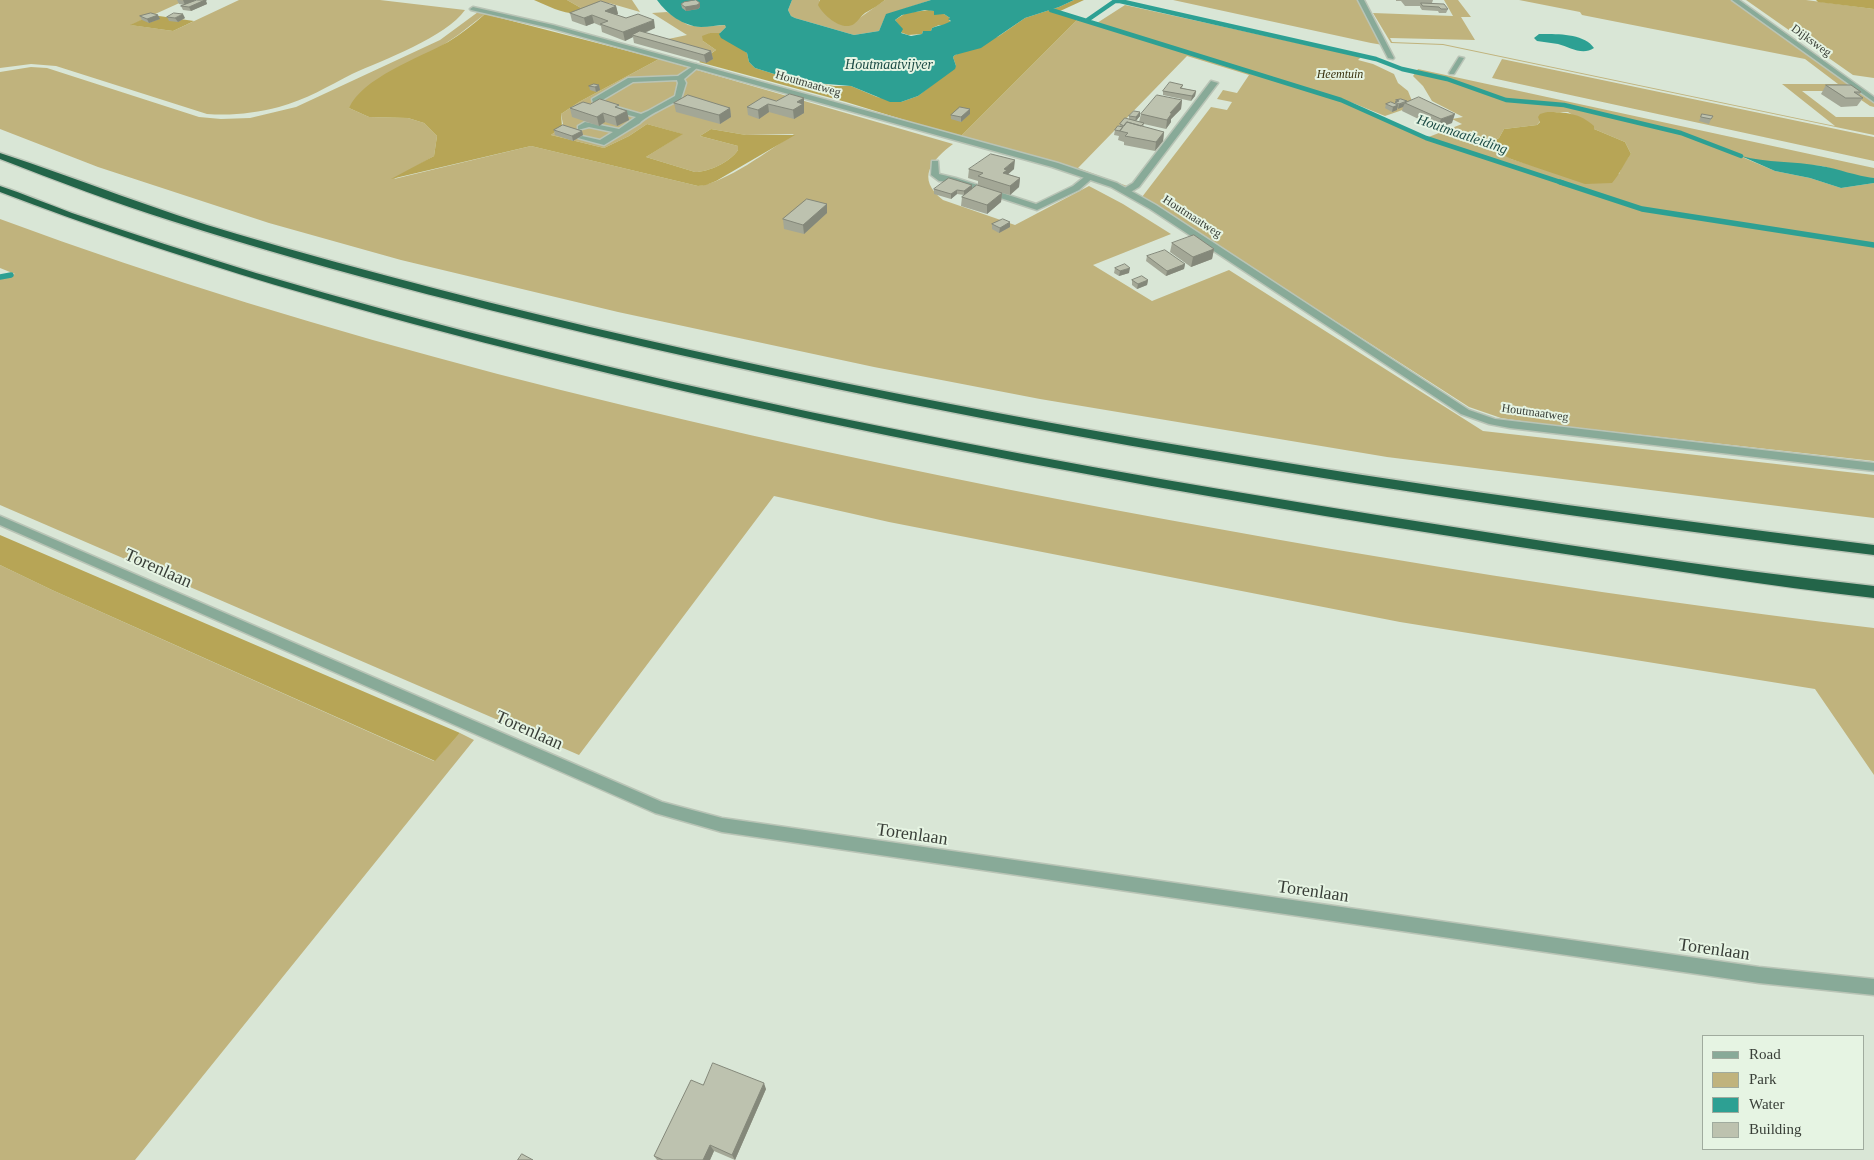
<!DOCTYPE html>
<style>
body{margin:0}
#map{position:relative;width:1874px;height:1160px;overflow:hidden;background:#d9e6d6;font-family:Georgia,serif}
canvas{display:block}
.legend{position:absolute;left:1702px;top:1035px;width:162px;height:115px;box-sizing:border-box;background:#e6f4e3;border:1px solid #a0ab9e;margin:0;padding:6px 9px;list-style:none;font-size:15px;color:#383e37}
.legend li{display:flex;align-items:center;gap:10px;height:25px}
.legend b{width:25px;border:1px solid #a0ab9e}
</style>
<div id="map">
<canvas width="1874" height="1160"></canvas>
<ul class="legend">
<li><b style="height:6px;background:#88aa98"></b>Road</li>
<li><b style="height:14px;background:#c0b37d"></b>Park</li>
<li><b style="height:14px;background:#2da093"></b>Water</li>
<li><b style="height:14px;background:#bdc2af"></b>Building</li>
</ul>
</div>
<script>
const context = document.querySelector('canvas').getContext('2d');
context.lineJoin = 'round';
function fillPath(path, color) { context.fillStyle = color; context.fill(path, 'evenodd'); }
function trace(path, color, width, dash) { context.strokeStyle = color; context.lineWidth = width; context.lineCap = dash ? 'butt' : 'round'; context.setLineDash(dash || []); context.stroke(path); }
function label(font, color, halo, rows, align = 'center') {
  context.font = font + ' Georgia,serif'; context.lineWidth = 4; context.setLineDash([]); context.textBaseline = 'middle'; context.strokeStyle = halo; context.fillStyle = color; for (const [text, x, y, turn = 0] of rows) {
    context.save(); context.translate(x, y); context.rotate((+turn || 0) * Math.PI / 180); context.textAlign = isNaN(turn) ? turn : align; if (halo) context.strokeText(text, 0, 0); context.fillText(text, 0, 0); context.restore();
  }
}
fillPath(new Path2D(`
 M0,0H186L131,25L173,31L239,0H380L465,10C446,37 383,60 352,74C329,86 305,100 279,107C255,113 232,116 207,114L56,66L31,64L0,68Z
 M567,0H632L640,12L609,3L588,12Z
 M792,0H820L819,1L858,19L885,0H931L886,15L879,31L854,35L795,18L791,16L788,10Z
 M1173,0H1358L1383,45L1371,43Z
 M1444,0H1458L1471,17H1461L1475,40L1390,38L1392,42L1443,44L1835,126L1782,84H1838L1805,59L1582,15L1580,12L1519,0H1731L1874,103V107L1870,106L1848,91H1802L1836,117H1874V135L1443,45L1391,43L1373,13L1453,16Z
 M1746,0H1806L1874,9V78L1853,75Z
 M1125,5L1361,57L1358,60L1373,64L1394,74L1398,83L1408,91L1414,106L1385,116L1353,103L1097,23Z
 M478,12L485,14L458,35L349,108L369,117L408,118L424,123L437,136L434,156L394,179L531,146L698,186C726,183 769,150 794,134L746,135L711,129L700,136L738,146V150C730,162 709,172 695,172L646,157L682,134L647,124L629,136L604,148L551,135L558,130L563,124L561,114L579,102L659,59L953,144C932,160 915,178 943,200L1015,225L1089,186L1123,204L1171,234L1093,265L1152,301L1229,270L1483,431L1874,475V518L1387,457L1040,399L874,367L618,312L401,260L269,223L98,167L0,129V72L31,67L47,68L199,117L221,119L250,118L296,107L440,40Z
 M667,12L688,25L700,27L726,25V27L720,33H710L703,41L716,50L708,55L659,41L687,35L652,13Z
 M1078,19L1341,100L1426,138L1462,124L1452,119L1463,117L1432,101L1423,86L1413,76L1418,69L1874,168V178L1861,177L1822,166L1760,161L1742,157L1775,171L1810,178L1841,188L1874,183V461L1535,423L1501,418L1469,407L1142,197L1211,107L1227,110L1232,102L1217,99L1223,90L1237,93L1249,75L1187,56L1078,168L1127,186L1125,187L1095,175L960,137ZM1547,112H1568L1594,129L1625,142L1631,154L1623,164L1619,174L1534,166L1511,159L1491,142L1499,138L1504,129L1537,125Z
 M1502,59L1874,137V161L1492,78Z
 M0,219C326,340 666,421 1006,489C1293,545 1584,594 1874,628V775L1815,689L1400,622L889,522L774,496L579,755L0,505V278L15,274L0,268Z
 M0,565L52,590L434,761L460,733L474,740L135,1160H0Z`), '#c0b37d');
fillPath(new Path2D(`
 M534,0H567L588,12C569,18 551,7 534,0Z
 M820,0H885C879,5 872,9 865,13C861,16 858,21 854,24C842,32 823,15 818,5Z
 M1074,0H1084L1058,12L1078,19L960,137L846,102L699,62L716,50L703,41L702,36L710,33H720L747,53L749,62L755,68L784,77L834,86H851L877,97L901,102L918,96L956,66L953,57L955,55L999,36L1025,18L1059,7Z
 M1816,0H1874V9L1818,2Z
 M929,10L934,11V14H944L950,18L949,20L951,22L946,26L939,25L932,28L931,31H923L922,34L908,35L900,32L901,28L895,20L906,13Z
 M485,14L659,59L579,102L561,114L562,127L551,135L604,148L629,136L647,124L683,134L646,157L695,172C709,172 730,162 738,150V146L700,136L711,129L746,135H795L716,181L706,185L698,186L531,146L391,179L434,156L437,136L424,123L408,118L369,117L349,108C362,78 419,58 448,42C461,34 474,24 485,14Z
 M152,15L194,21L173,31L130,25Z
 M1547,112C1565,112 1580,113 1594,126V129L1625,142L1631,154C1624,163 1620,174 1612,183L1585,184L1511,159L1490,148L1488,145L1499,138L1504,129L1537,125L1540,122L1538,117L1540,114Z
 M0,535L460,733L435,761L52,590L0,565Z`), '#b7a556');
fillPath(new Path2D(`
 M657,0H792L788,10L791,16L795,18L854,35L879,31L886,14L931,0H1074L1059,7L1025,18L981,48L955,55L953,57L956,66L955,69L918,96L901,102H890L851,86L815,83L784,77L755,68L749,62L747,53L721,38L719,34L726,27L725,25C718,25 709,27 701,27C683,26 667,14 657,0ZM925,10L934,11V15L944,14L950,18L948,19L951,21C945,25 939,25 932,28L931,31H923L922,34L911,36L901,33L903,29L895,20L902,15Z
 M1539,34C1556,34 1584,33 1594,48C1582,56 1570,47 1558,44C1551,43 1544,42 1537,41L1534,38Z
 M1741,156C1767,163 1794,161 1821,166C1839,169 1856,176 1874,178V183L1841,188L1810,178L1775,171Z`), '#2da093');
trace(new Path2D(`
 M1051,10L1341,100L1426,138L1563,183
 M1086,21L1115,1H1120L1376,59L1402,69L1447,79L1506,100L1564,105L1681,133L1741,156`), '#2da093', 4.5);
trace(new Path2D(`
 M1560,182L1642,209L1874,245
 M0,277L11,275`), '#2da093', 5.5);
const service = new Path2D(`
 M1459,57L1464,58L1454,74H1450L1449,73Z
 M696,64L699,66L698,67L684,79L686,83L681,99C672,104 644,117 640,123L604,145L578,138L582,136L600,140L613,132L589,127L578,130V126L585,122L619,129L636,117L594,106L592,99L628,78L678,76ZM677,80L678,83L675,96L648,111L641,114L599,102L633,82Z
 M1211,81L1218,83L1139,187L1129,193H1123V189L1133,183Z
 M932,161H938L939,174L956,178L1036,204L1073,186L1088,174L1095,176L1079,190L1037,210L952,182L939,181L931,175Z`);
const minor = new Path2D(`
 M1358,0H1364L1394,58L1393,59L1388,58Z
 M1732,0H1739L1874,97V102Z
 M473,7L553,25L1058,163L1117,183L1156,205L1469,410L1495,419L1874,463V471L1510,428L1489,424L1461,414L1150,209L1111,187L1052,167L550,28L471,10L470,9Z
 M0,516L662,802L722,818L1759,967L1874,979V995L1759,983L722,832L655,813L0,525Z`);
const motorway = new Path2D(`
 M0,153C80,179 157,211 237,234C771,390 1323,477 1874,545V555C1475,506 1077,445 685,356C513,317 341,275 172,221C114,203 57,181 0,159Z
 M0,186C24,194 48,204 72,213C133,234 194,254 256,273C623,382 1000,455 1377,515C1543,541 1708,568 1874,586V598C1768,586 1664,569 1559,553C1403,529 1247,504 1092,475C912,442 732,404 554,360C366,314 181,261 0,192Z`);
trace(service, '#b9c4b6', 3);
trace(minor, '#b9c4b6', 3);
trace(motorway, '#b9c4b6', 3);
fillPath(service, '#88aa98');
fillPath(minor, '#88aa98');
fillPath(motorway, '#236549');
fillPath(new Path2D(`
 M177,0L206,1L207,4L191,11L183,10L181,6L184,5L179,4Z
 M1396,0H1433L1432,3L1448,9L1446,13H1439L1438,11L1422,10L1420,7V6H1405L1401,1H1396Z
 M681,4L700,7L698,9L686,11L682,8Z
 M616,6L618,14L617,15L655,28L645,33L711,51L713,59L706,63L634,43L633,37L625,41L602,32L601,26L594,23L586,26L572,21L570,13Z
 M140,16L160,19L149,23L142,20Z
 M167,17L185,18L178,22L169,21Z
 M599,85L600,90L596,92L590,90L589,86Z
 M1183,85L1182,88L1196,91L1195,96L1191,101L1163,95V91Z
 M1826,85L1861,92L1859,95L1863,98L1857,106L1841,107L1821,94Z
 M804,98V113L794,119L769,112L759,119L748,115L747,107L776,101Z
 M1401,99L1452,123L1437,128L1402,111L1403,107L1397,108V110L1392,112L1385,108L1386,104H1395L1396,100Z
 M1182,100L1181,109L1171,119V122L1166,129L1144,124L1143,127L1164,132L1163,141L1155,151L1124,145V142L1118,140L1119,136L1114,135L1115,130L1119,127L1120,124L1129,119V116L1140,112V116L1136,121L1139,122L1141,114Z
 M674,103L730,108L731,117L720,124L676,112Z
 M590,104L620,109L629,120L617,126L605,122L599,126L572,117L570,108Z
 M970,109V114L961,122L951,119V115Z
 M1702,114L1711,119L1709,124L1699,121Z
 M554,130L582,131L583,135L573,141L555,135Z
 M969,169H1014L1008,174L1020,178L1019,187L1010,195L1002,193L1001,202L987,214L961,206L962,197L964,195L957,194L951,199L934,194V189L972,185V188L978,185V181L968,178Z
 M827,204V213L804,234L784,229L783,219Z
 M992,224L1010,227L999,233L992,229Z
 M1172,243L1214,249L1212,259L1191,267L1170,252Z
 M1147,256L1185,264L1184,269L1166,276L1146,261Z
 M1115,268L1129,273L1119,276L1114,273Z
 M1132,280H1148L1147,285L1137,289L1132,285Z
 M703,1085L766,1089L735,1160L714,1151L710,1160H657L654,1156Z`), '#a3a796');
fillPath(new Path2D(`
 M183,0H196L185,5Z
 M204,0H207L206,1L207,4L191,11L189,7Z
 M700,3V7L698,9L686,11L685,7Z
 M616,6L618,14L606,19L605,11Z
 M183,14L185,18L178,22L175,18Z
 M158,15L160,19L149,23L147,19Z
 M592,15L594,23L586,26L584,18Z
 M654,20L655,28L636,36L632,35L633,37L625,41L623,32Z
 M711,51L713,59L706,63L704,55Z
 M599,85L600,90L596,92L595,87Z
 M1196,91L1195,96L1191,101L1192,96Z
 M804,98V113L794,119L793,110L797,102Z
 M1182,100L1181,109L1171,119V122L1166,129L1167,120L1170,113Z
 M1405,103L1403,107L1398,109L1399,104Z
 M768,104L769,112L759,119L758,110Z
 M1398,105L1397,110L1392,112L1393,107Z
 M730,108L731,117L720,124L719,115Z
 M970,109V114L961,122V117Z
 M627,111L629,120L617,126L615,117Z
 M1140,112V116L1135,122L1136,117Z
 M603,113L605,122L599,126L597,117Z
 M1455,114L1452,123L1437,128L1441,119Z
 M582,131L583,135L573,141L572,136Z
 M1164,132L1163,141L1155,151L1156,142Z
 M1015,160L1014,169L1006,176L1003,182L1004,169Z
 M1020,178L1019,187L1010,195V186Z
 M972,185V190L964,195V191Z
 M957,190V194L951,199V194Z
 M1002,193L1001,202L987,214V205Z
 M827,204V213L804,234L803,225Z
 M1010,222V227L999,233L1000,228Z
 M1214,249L1212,259L1191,267L1193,257Z
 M1185,264L1184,269L1166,276L1167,271Z
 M1130,268L1129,273L1119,276L1120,271Z
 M1148,280L1147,285L1137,289L1138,284Z
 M764,1083L766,1089L735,1160L732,1155Z
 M710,1145L714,1151L710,1160H703Z`), '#84887a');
const building = new Path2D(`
 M197,0H205L189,7L181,6Z
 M696,0L700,3L697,5L685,7L681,4L684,2Z
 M601,1L616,6L605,11L626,18L638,14L654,20L623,32L600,24L608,21L592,15L584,18L570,13Z
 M1421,3L1444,4L1448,9H1441L1439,7L1423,6Z
 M151,13L158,15L147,19L140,16Z
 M174,13L183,14L175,18L167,17Z
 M640,31L711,51L704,55L632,35Z
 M1170,82L1183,85L1180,88L1196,91L1192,96L1163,91Z
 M594,84L599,85L595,87L589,86Z
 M1826,85H1851L1861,92H1854L1863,98H1846Z
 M790,94L804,98L797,102L803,104L793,110L768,104L758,110L747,107L763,97L776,101Z
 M688,95L730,108L719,115L674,103Z
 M1157,95L1182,100L1170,113H1172L1167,120L1141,114Z
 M1419,97L1455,114L1441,119L1405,103Z
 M600,99L619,105L615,107L627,111L615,117L603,113L597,117L570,108L583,102L590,104Z
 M1401,99L1407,101L1399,104L1395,102L1399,101L1396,100Z
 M1391,102L1398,105L1393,107L1386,104Z
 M960,107L970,109L961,117L951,115Z
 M1134,111L1140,112L1136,117L1129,116Z
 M1702,114L1713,116L1711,119L1701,117Z
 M1125,118L1144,123L1141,126L1127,122L1124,126L1120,124Z
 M1127,122L1164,132L1156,142L1125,136L1128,133L1120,131Z
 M563,125L582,131L572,136L554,130Z
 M1118,126L1123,127L1120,131L1115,130Z
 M991,154L1015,160L1004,169L1007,170L1003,173L1020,178L1010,186L978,176L983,173L969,169Z
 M949,178L972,185L964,191L957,190L951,194L934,189Z
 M977,185L1002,193L987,205L962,197Z
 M807,199L827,204L803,225L783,219Z
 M1003,219L1010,222L1000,228L992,224Z
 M1194,235L1214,249L1193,257L1172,243Z
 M1165,250L1185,264L1167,271L1147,256Z
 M1125,264L1130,268L1120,271L1115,268Z
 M1142,276L1148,280L1138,284L1132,280Z
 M713,1063L764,1083L732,1155L710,1145L703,1160H663L654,1156L691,1080L703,1085Z
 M522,1154L533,1160H518Z`);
fillPath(building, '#bdc2af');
trace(building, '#84887a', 1);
label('12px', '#383e37', '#e6f4e3', [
 ["Dijksweg",1811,41,36],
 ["Houtmaatweg",808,84,16],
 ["Houtmaatweg",1192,217,33],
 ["Houtmaatweg",1535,413,8]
]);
label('italic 12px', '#39310d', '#e6f4e3', [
 ["Heemtuin",1340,75]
]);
label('italic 14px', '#1c4b45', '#e6f4e3', [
 ["Houtmaatvijver",889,65],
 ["Houtmaatleiding",1462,135,19]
]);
label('18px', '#383e37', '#e6f4e3', [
 ["Torenlaan",158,569,24],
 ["Torenlaan",529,731,24],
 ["Torenlaan",912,835,8],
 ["Torenlaan",1313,892,8],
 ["Torenlaan",1714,950,8]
]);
</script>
